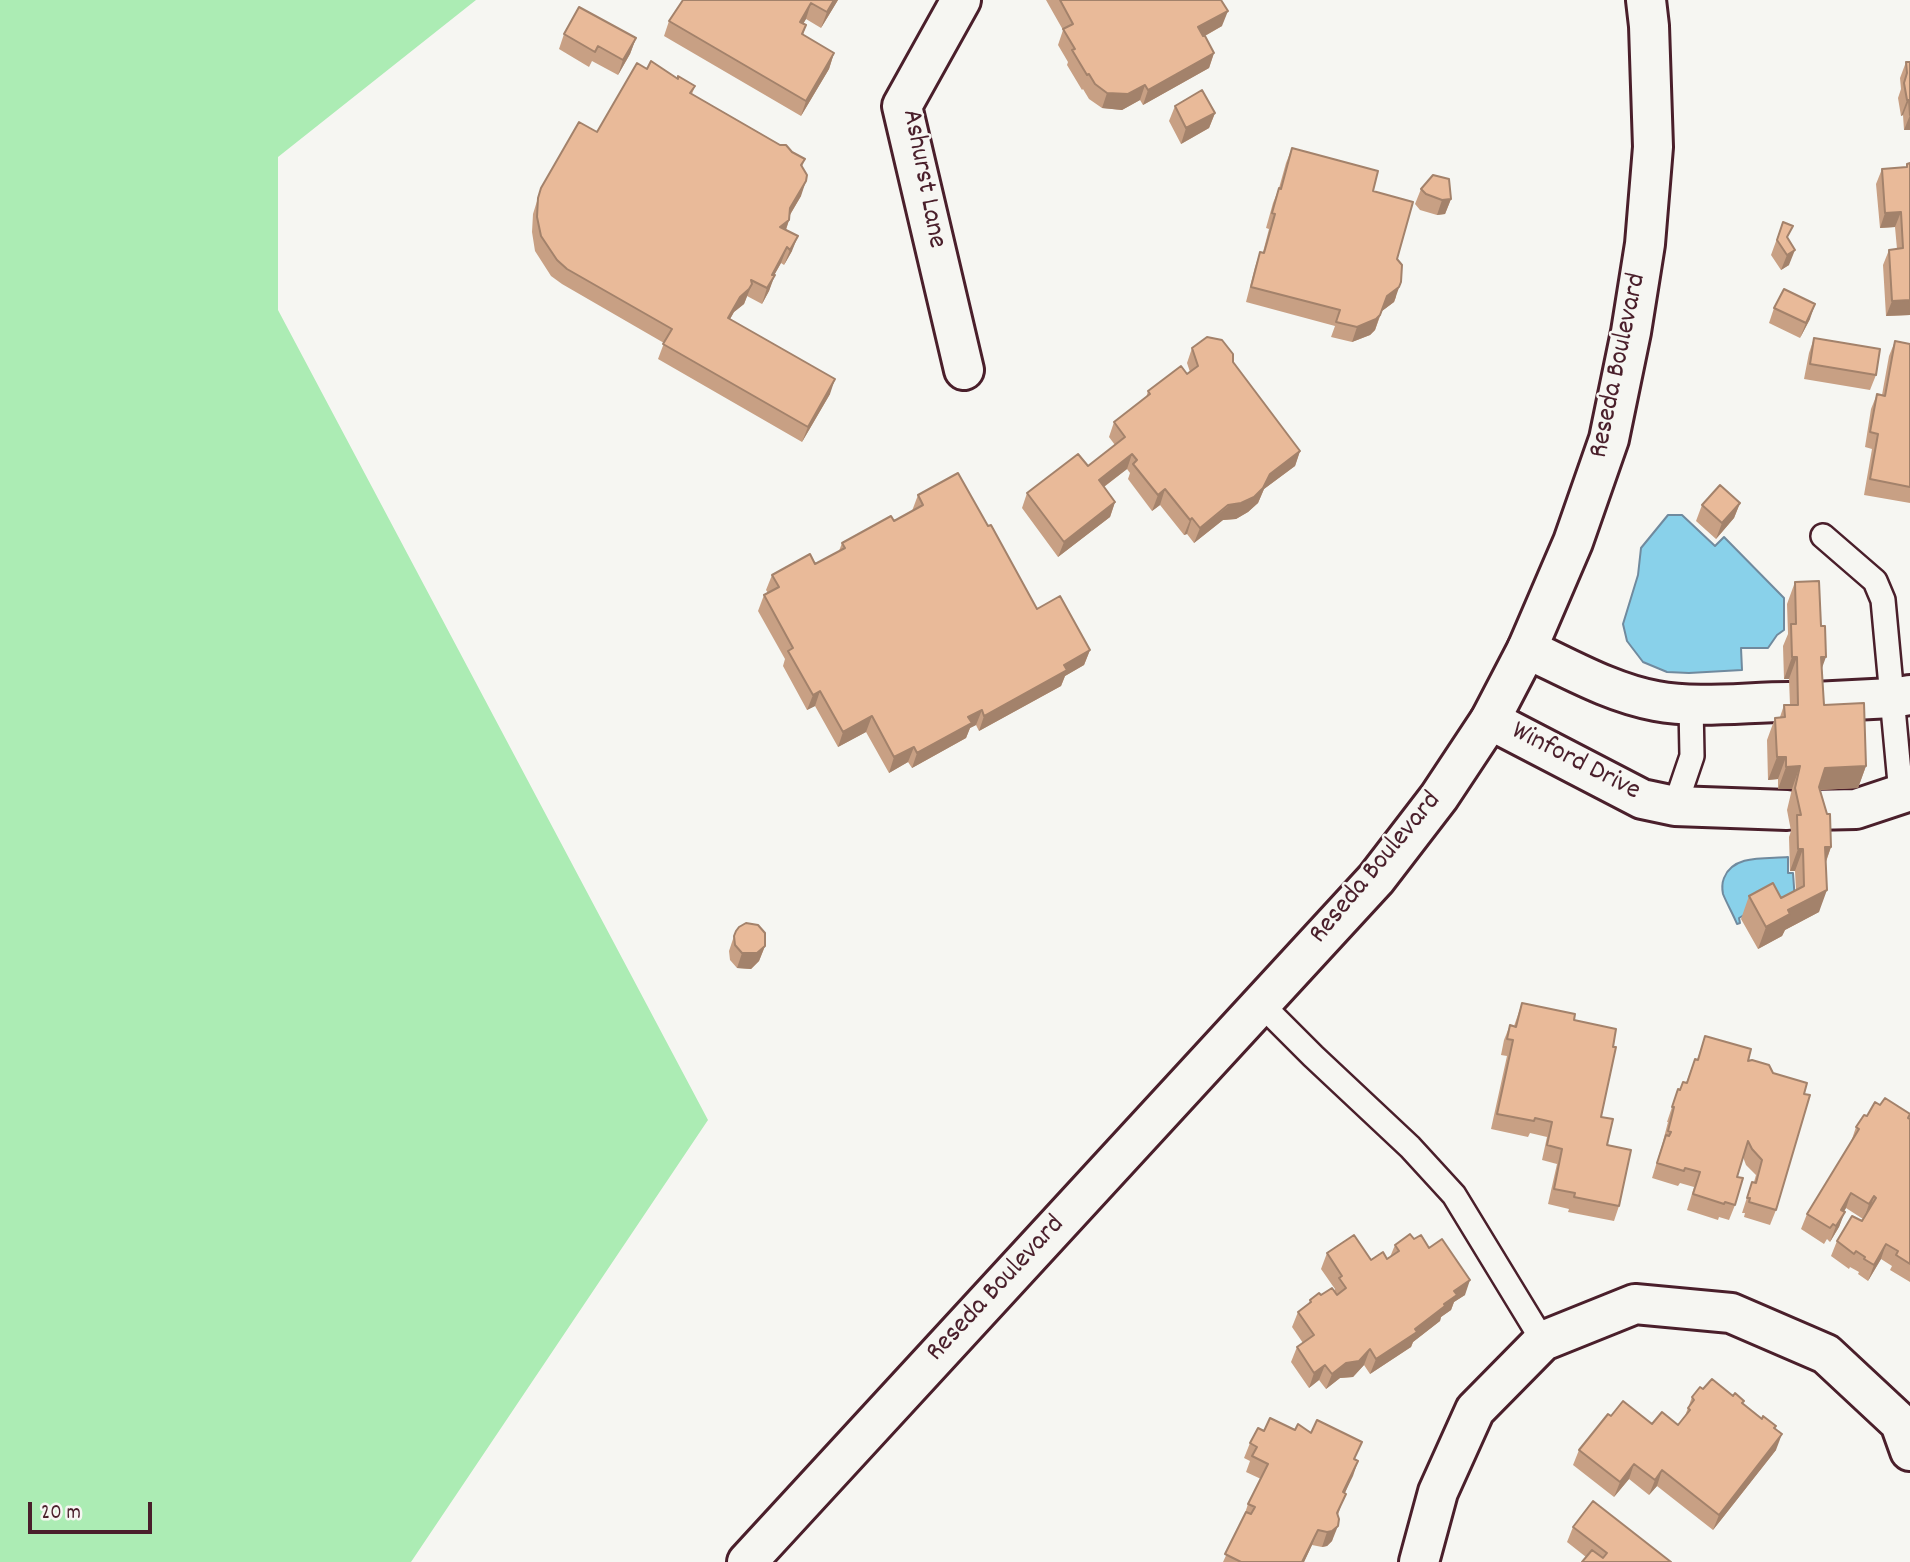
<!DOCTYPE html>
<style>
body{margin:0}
#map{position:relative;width:1910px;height:1562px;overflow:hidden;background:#f6f6f2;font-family:Dekko,sans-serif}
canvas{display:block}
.scale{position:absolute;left:28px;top:1502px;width:124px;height:32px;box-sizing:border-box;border:4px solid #4a1f2b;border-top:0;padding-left:9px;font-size:21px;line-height:24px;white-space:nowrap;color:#4a1f2b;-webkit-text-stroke:5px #f6f6f2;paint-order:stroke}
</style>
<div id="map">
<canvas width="1910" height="1562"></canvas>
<div class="scale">20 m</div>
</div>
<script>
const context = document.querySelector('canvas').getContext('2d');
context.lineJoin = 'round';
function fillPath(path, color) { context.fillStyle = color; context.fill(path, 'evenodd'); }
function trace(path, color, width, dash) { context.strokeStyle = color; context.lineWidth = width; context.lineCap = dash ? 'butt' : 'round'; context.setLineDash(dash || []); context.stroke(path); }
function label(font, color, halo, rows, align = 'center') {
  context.font = font + ' Dekko,sans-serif'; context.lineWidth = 5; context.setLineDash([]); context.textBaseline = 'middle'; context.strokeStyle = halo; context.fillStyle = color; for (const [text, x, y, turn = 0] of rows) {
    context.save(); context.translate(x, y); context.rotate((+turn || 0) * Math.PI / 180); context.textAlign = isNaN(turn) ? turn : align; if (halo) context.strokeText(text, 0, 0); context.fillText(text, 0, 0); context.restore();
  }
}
fillPath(new Path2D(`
 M0,0H476L278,157V310L708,1120L411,1562H0Z`), '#acecb4');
const water = new Path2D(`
 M1668,515H1682L1715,546L1724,537L1784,598V630L1777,635L1768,648H1741L1742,670L1689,673L1667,672L1643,662L1627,641L1623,624L1638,575L1641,548Z
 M1788,857V873H1793L1795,901L1765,903L1739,918L1740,923L1737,924C1733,914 1727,904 1723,894C1722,889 1722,883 1724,878C1733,854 1767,859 1788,857Z`);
fillPath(water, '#89d1ea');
trace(water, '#708a9e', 2);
const service = new Path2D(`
 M1823,536L1875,581L1883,600L1901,794
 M1675,806L1692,756L1691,705
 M1260,1003L1313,1056L1410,1147L1454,1195L1543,1341`);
const minor = new Path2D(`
 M961,0L902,106L964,370
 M1527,649C1568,668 1611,693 1656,701C1697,709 1747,702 1789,702
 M1814,702L1892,698L1910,695
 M1490,720L1642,799L1675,806L1787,810
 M1811,810L1856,809L1910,791
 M1419,1562L1438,1492L1475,1410L1543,1341L1635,1304L1731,1313L1826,1354L1900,1423L1910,1451`);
const secondary = new Path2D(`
 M747,1562L1376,879L1439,797L1490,720L1527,649L1573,542L1609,439L1631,332L1645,244L1653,147L1649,26L1646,0`);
trace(service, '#4a1f2b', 28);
trace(minor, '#4a1f2b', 44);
trace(secondary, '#4a1f2b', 44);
trace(service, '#f6f6f2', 23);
trace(minor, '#f6f6f2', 38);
trace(secondary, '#f6f6f2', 38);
fillPath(new Path2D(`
 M683,0H838L821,28L806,19L803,24L806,25L803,35L834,53L829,69L801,116L664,36L669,21Z
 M1046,0H1221L1222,26L1205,36L1214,53L1209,68L1143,105L1140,100L1122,110L1102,108L1089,99L1083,89L1082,90L1067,65L1068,62L1058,45L1063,30Z
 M564,34L636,38L630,54L618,75L592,61L589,67L559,49Z
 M1906,62H1910V130H1904L1903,115L1901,116L1898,98L1901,89L1900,78Z
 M647,69L695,86L692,94L805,159L802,167L801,196L790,215L789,220L786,230L792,251L784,265L781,263L774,275L769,291L762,304L747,296L744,304L734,312L730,319L830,394L802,442L658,359L664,343L562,284L551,276L535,251L532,232L533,214L541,188L597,132Z
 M1175,106L1215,113L1209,128L1181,144L1169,121Z
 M1292,148L1373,191L1397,259L1396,297L1394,302L1382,311L1375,330L1370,335L1352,342L1331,337L1335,326L1246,302L1255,267L1260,252H1263L1269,229L1266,228L1273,203L1279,188L1286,163Z
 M1910,163V315L1886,316L1883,265L1889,250L1897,249L1895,227L1880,228L1876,184L1882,169L1906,167L1907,164Z
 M1421,189L1451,199L1445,214L1437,215L1420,210L1415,204Z
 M1783,222L1788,239L1789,265L1781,270L1771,255Z
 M1774,308L1810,319L1800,338L1769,323Z
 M1814,338L1876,375L1870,390L1804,379L1809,353Z
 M1895,341L1910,344V503L1864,495L1872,449L1865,447L1871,409L1877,394L1882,395L1889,356Z
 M1192,348L1233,362L1300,451L1295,466L1264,489L1258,503L1248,512L1236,519L1223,520L1194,543L1187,534L1184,535L1160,505L1152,511L1128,479L1130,473L1127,469L1104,487L1115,502L1110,517L1058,557L1022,508L1027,493L1088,466L1115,445L1109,437L1114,422L1146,398L1148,391L1190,372L1187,363Z
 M918,495L988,526L1037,609L1090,650L1084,665L1065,676L1061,686L979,731L976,725L970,728L966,738L912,768L908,762L889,773L866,732L838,747L815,706L807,710L783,666L785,659L758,611L764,595L768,593L766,590L772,575L815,564L839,551L842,543L894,521L912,511Z
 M1740,503L1734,518L1716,539L1696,521L1702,505Z
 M1795,582L1822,669L1824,705L1866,766L1858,788L1820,790L1831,847L1826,862L1819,912L1785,930L1782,936L1758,949L1741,919L1749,896L1781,898L1796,890L1795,871H1790L1789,837L1791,831L1787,810L1792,789H1778V779L1768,780L1767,740L1775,718L1780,717L1784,705H1790L1789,679H1784L1783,646L1788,634L1787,604Z
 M734,936L765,946L759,961L751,969L737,968L730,960L729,951Z
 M1522,1003L1574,1020L1613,1047L1601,1117L1619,1206L1614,1221L1568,1212L1569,1209L1548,1204L1557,1164L1542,1160L1547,1137L1530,1133L1528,1137L1491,1129L1507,1056L1501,1055L1504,1040L1510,1025L1514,1026Z
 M1705,1036L1748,1061L1773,1073L1804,1094L1776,1210L1770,1225L1744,1217L1745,1213H1742L1752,1182H1754L1756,1175L1746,1165L1743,1157L1737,1177L1735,1205L1729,1220L1719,1217L1718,1220L1687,1210L1694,1187L1680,1183L1678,1186L1652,1178L1662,1145L1668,1122H1667L1678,1089L1680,1090L1686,1083L1695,1059L1697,1060Z
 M1880,1105L1910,1116V1282L1890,1270L1892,1266L1881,1259L1868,1281L1858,1274L1859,1272L1850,1267L1849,1269L1831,1256L1837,1241L1862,1221L1863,1219L1846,1208L1844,1212L1839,1227L1830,1242L1827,1239L1824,1244L1801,1229L1807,1214L1851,1142L1856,1127Z
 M1414,1239L1429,1248L1465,1295L1454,1302L1451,1310L1441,1317L1440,1321L1413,1342L1411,1347L1370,1374L1364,1365L1353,1377L1340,1378L1326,1389L1319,1380L1309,1388L1291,1362L1297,1347L1303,1343L1292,1327L1298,1312L1309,1304L1310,1300L1334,1291L1335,1289L1321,1269L1327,1253L1371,1260L1387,1259L1390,1257L1395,1245Z
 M1703,1389L1743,1404L1762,1419L1776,1426L1775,1429L1776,1450L1713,1530L1657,1486L1649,1495L1629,1479L1614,1497L1573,1465L1579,1450L1611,1416L1652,1424L1678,1425L1685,1416L1692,1397Z
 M1295,1430L1311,1433L1358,1461L1345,1493L1338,1515L1332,1541L1327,1546L1322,1547L1312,1545L1304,1562H1223L1243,1519L1248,1504L1261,1479L1246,1472L1250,1461L1244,1458L1250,1443L1264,1431Z
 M1573,1527L1671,1562L1586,1557L1567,1542Z`), '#c8a084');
fillPath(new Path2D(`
 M834,0H838L821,28L827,12Z
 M811,3L806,19L795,37L800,22Z
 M1228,11L1222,26L1192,43L1198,27Z
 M636,38L630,54L618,75L623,60Z
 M834,53L829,69L801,116L806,101Z
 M1214,53L1209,68L1143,105L1148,90Z
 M1145,85L1140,100L1122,110L1102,108L1107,93Z
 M1907,100H1909L1903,115L1901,116Z
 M1215,113L1209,128L1181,144L1186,128Z
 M1910,115V130H1904Z
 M806,181L801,196L785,223L790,208Z
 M1451,199L1445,214L1437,215L1442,200Z
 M1901,212L1895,227L1880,228L1885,213Z
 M789,220L784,235L780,227Z
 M798,236L792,251L784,265L790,250Z
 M787,247L781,263L766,290L772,275Z
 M1795,250L1789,265L1781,270L1787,255Z
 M775,275L769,291L762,304L767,288Z
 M1401,282L1394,302L1382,311L1387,296Z
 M752,284L744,304L734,312L722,333L728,318L740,297Z
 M1910,300V315L1886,316L1892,301Z
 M1815,304L1810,319L1800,338L1806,323Z
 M1380,315L1375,330L1370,335L1352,342L1357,327Z
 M835,379L830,394L802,442L808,427Z
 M1300,451L1295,466L1264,489L1258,503L1248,512L1236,519L1223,520L1194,543L1200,528Z
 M1132,454L1127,469L1093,495L1099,480Z
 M1165,489L1160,505L1152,511L1158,495Z
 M1115,502L1110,517L1058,557L1064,542Z
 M1740,503L1734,518L1716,539L1722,523Z
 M1192,518L1187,534L1184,535L1190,520Z
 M1090,650L1084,665L1065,676L1061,686L979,731L984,716L1064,665Z
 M1792,657H1797L1789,679H1784Z
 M1821,657H1826L1818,679Z
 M820,691L815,706L807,710L813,695Z
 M982,710L976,725L970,728L966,738L912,768L917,753L968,717Z
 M872,716L866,732L838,747L843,732Z
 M914,747L908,762L889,773L894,757Z
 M1777,757H1786L1778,779L1768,780Z
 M1800,766L1792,789H1778L1786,767Z
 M1866,766L1858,788L1817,790L1825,768Z
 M1825,847H1831L1823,869Z
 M1798,849H1803L1795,871H1790Z
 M1827,890L1819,912L1785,930L1782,936L1758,949L1766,927L1788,910Z
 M765,946L759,961L751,969L737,968L742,953Z
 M1851,1193L1846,1208L1835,1225L1841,1210Z
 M1874,1196L1869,1212L1864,1219L1869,1204Z
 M1845,1212L1839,1227L1830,1242L1836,1226Z
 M1886,1244L1881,1259L1868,1281L1874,1265Z
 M1470,1280L1465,1295L1454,1302L1451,1310L1441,1317L1440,1321L1413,1342L1411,1347L1370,1374L1376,1359L1415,1329L1444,1304L1454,1291Z
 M1370,1349L1364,1365L1353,1377L1340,1378L1326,1389L1332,1374L1346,1363Z
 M1325,1365L1319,1380L1309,1388L1314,1373Z
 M1782,1434L1776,1450L1713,1530L1719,1515Z
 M1358,1461L1353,1476L1338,1507L1343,1492Z
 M1634,1464L1629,1479L1614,1497L1620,1482Z
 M1662,1470L1657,1486L1649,1495L1655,1480Z
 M1338,1526L1332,1541L1327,1546L1322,1547L1327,1532Z
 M1318,1530L1312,1545L1304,1562H1302Z`), '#a3826b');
const building = new Path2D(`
 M683,0H834L827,12L811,3L800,22L806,25L802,34L834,53L806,101L669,21Z
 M1060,0H1221L1228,11L1198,27L1203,36H1205L1214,53L1148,90L1145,85L1128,94L1107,93L1095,84L1089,74L1087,75L1072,50L1075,49L1063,29L1073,24Z
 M579,7L636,38L623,60L598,46L595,52L564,34Z
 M651,61L678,79V76L695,86L690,93L780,145H786L792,152L805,159L801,165L807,175L806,181L790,208L789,220L780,227L798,236L790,250L787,247L772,275H775L767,288L751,280L752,284L749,289L740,297L728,318L835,379L808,427L663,344L672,329L567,269L557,260L541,236L537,217L538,198L541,188L579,122L597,132L637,63L647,69Z
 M1906,62H1910V115L1909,100H1907L1904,83L1907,73Z
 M1202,90L1215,113L1186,128L1175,106Z
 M1292,148L1378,171L1373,191L1413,202L1397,259L1402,265L1401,282L1399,287L1387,296L1380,315L1376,319L1357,327L1336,322L1340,310L1251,287L1260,252L1264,253L1275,214L1272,213L1279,188L1281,189Z
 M1910,163V300L1892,301L1889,250L1903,248L1901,212L1885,213L1882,169L1907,167V164Z
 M1433,175L1449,179L1451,199L1442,200L1426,194L1421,189Z
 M1783,222L1793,226L1787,237L1795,250L1787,255L1777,240Z
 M1784,289L1815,304L1806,323L1774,308Z
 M1207,337L1222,340L1233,354V362L1300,451L1270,474L1263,488L1254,497L1241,503L1228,505L1200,528L1192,518L1190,520L1165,489L1158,495L1133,464L1137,460L1132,454L1099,480L1115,502L1064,542L1027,493L1078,454L1088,466L1125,437L1114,422L1150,394L1148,391L1181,366L1187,374L1198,366L1192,348Z
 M1814,338L1880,349L1876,375L1810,364Z
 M1895,341L1910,344V487L1870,479L1878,434L1870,432L1877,394L1885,396Z
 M958,473L988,526L991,525L1037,609L1060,596L1090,650L1064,665L1067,670L984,716L982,710L968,717L972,723L917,753L914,747L894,757L872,716L843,732L820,691L813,695L788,651L793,648L764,595L779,587L772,575L810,554L815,564L845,548L842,543L891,516L894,521L923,505L918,495Z
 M1720,485L1740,503L1722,523L1702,505Z
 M1819,581L1821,626H1825L1826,657H1821L1824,705L1864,703L1866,766L1825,768L1819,787L1827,814H1830L1831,847H1825L1827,890L1788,910L1790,914L1766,927L1749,896L1773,883L1781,898L1804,886L1803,849H1798L1797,815H1801L1795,788L1800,766L1786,767V757H1777L1775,718L1785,717L1784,705H1798L1797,657H1792L1791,624H1796L1795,582Z
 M746,923L758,925L765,933V946L757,953H742L735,945L734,936L736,931L739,927Z
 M1522,1003L1575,1014L1574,1020L1616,1029L1613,1047H1616L1601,1117L1613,1119L1607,1145L1631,1150L1619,1206L1574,1197L1575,1193L1554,1189L1562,1149L1547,1145L1552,1122L1535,1118L1534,1121L1497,1114L1513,1040L1507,1039L1510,1025L1516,1027Z
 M1705,1036L1751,1049L1748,1061L1752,1060L1769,1065L1773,1073L1807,1083L1804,1094L1810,1095L1776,1210L1749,1202L1750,1198H1747L1752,1182L1756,1183L1762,1160L1752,1149L1748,1141L1737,1177L1743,1178L1735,1205L1725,1202L1724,1204L1693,1194L1700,1172L1685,1168L1684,1171L1657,1163L1666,1135L1669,1136L1671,1132L1668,1131L1674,1107H1672L1678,1089L1680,1090L1683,1082L1687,1083L1695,1059L1698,1060Z
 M1885,1098L1910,1114L1908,1118L1910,1119V1264L1896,1255L1898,1251L1886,1244L1874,1265L1864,1259L1865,1257L1856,1251L1854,1254L1837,1241L1852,1216L1862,1221L1876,1198L1874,1196L1869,1204L1851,1193L1841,1210L1845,1212L1836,1226L1833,1224L1830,1228L1807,1214L1859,1129L1856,1127L1864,1115L1867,1116L1875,1102L1880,1105Z
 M1410,1234L1414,1239L1421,1235L1429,1248L1442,1239L1470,1280L1454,1291L1457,1295L1444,1304L1445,1306L1415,1329L1417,1332L1376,1359L1370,1349L1359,1361L1346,1363L1332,1374L1325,1365L1314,1373L1297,1347L1314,1335L1298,1312L1311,1302L1310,1300L1319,1293L1321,1295L1332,1288L1337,1295L1346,1288L1339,1278L1342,1276L1327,1253L1354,1235L1371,1260L1383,1252L1387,1259L1399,1251L1395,1245Z
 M1712,1379L1733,1396L1735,1393L1744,1401L1742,1403L1762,1419L1763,1416L1776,1426L1774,1428L1782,1434L1719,1515L1662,1470L1655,1480L1634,1464L1620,1482L1579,1450L1608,1414L1611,1416L1623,1401L1652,1424L1662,1412L1678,1425L1690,1410L1688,1408L1694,1400L1692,1397L1700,1387L1703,1389Z
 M1270,1418L1295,1430L1298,1424L1311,1433L1317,1420L1362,1442L1354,1459L1358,1461L1343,1492L1346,1494L1337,1513L1339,1519L1338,1526L1332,1531L1327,1532L1318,1530L1302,1562H1241L1225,1554L1246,1512L1251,1514L1255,1507L1248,1504L1268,1464L1252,1456L1257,1447L1250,1443L1258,1428L1264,1431Z
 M1593,1501L1671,1562H1582L1592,1550L1603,1558L1607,1553L1573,1527Z`);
fillPath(building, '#e9ba99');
trace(building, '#a3826b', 2);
label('28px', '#4a1f2b', '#f6f6f2', [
 ["Ashurst Lane",922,179,79],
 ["Reseda Boulevard",1620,366,-78],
 ["Winford Drive",1575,763,27],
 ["Reseda Boulevard",1377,869,-50],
 ["Reseda Boulevard",997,1290,-47]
]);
</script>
